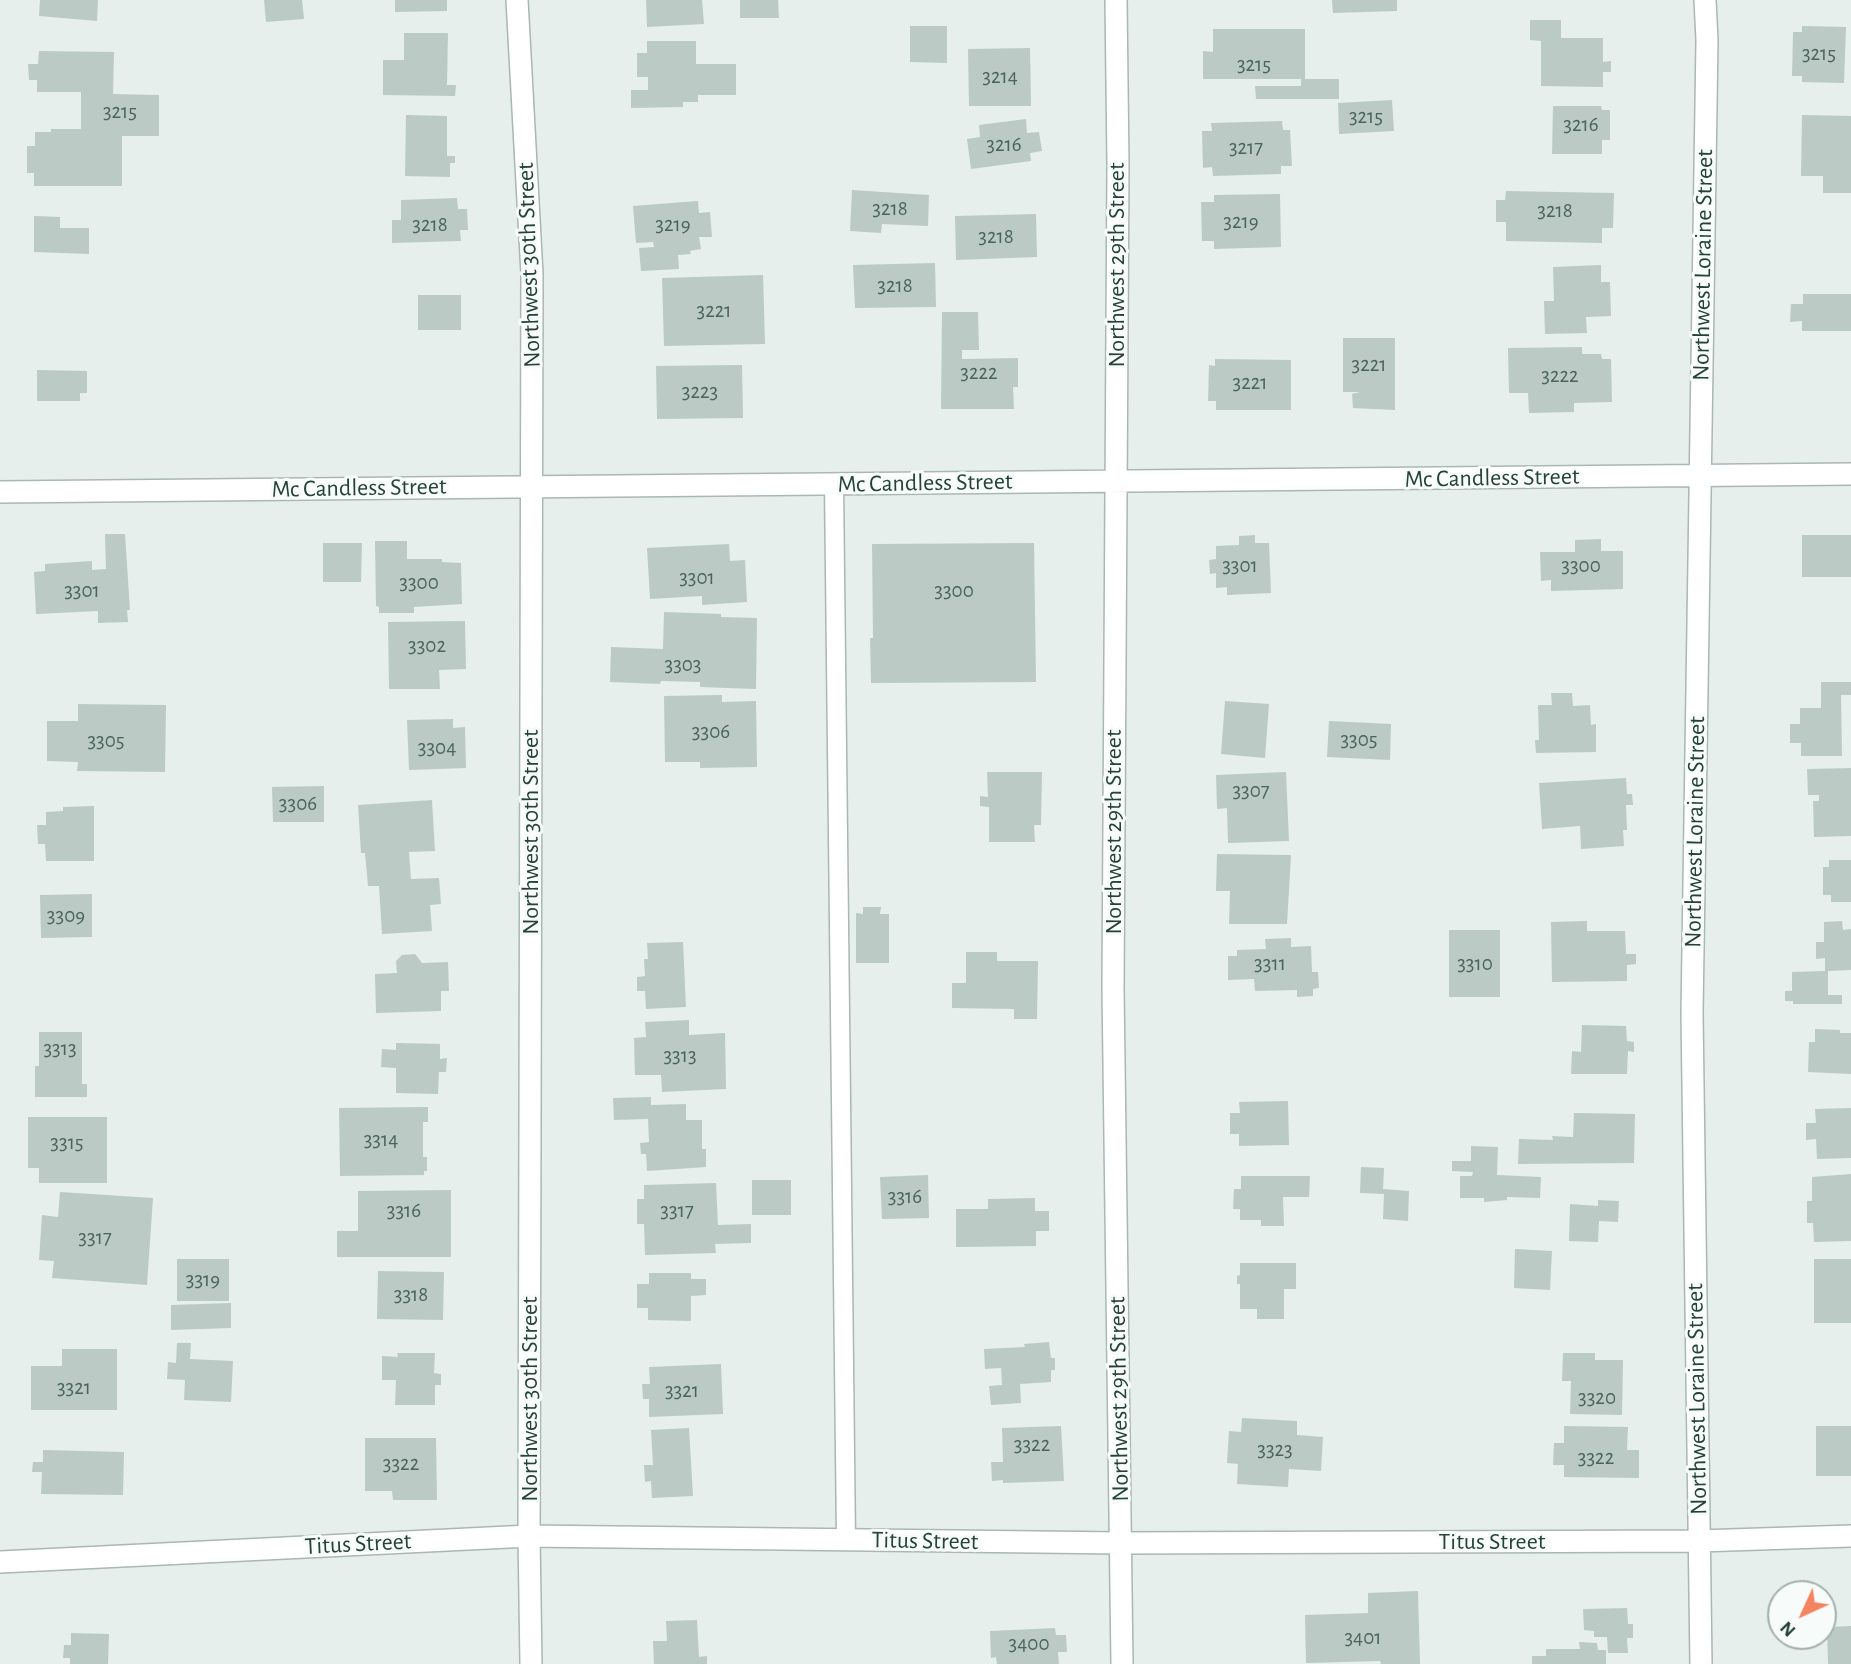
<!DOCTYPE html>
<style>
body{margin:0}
#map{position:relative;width:1851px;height:1664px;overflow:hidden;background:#e6efeb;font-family:"Alegreya Sans",sans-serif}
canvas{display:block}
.north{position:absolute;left:1767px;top:1580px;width:70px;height:70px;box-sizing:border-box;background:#f7fbf9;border:2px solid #a3b1ad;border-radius:50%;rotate:225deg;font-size:19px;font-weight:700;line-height:28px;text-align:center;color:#24423a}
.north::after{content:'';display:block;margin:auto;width:24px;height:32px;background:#f4845f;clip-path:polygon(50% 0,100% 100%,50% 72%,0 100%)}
</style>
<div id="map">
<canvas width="1851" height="1664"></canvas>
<div class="north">N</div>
</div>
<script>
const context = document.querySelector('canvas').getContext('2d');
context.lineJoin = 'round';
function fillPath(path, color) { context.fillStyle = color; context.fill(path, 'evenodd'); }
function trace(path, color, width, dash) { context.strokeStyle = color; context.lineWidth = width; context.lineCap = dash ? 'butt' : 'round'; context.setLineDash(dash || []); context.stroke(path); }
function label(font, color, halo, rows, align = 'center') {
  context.font = font + ' "Alegreya Sans",sans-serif'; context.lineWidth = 6; context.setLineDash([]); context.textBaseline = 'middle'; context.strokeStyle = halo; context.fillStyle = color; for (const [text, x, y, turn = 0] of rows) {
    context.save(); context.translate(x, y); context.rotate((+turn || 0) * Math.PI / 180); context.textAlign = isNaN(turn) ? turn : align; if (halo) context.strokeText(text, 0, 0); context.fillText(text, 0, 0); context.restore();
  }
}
fillPath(new Path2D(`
 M40,0H98L97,21L39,16Z
 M264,0H302L304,19L266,22Z
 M395,0H447V11L395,12Z
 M646,0H702L704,24L647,27Z
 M740,0H778L779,18H740Z
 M1332,0H1397V11L1333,13Z
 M1530,20H1561V38H1603V62L1611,61V72H1603V87L1541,86V41L1530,40Z
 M910,26H947V63L910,62Z
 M1802,26L1846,27L1844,83L1802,82V76H1792L1793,32H1802Z
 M1213,29H1305V79H1339V99H1256L1255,86H1301V79H1203V51L1213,52Z
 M404,33H448L447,85H456L455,96L383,95V60H404Z
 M647,41H696V64H736V95H698V102H683V107L631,108V90H648V77H637V53H647Z
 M1030,48L1031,106H969L968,49Z
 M39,51L114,52L113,94L159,95V136H122V186H34V173H27V146H35V132H51V129H81V92H37V80H29L28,64H38Z
 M1392,100L1394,131L1339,134L1338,103Z
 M1553,106H1601L1602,110H1610V140H1602V154H1552Z
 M406,115L447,116V156H455V163H450V177L405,176Z
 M1802,115L1851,116V193H1823V176H1801Z
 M1026,119L1027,133L1039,132L1042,151L1030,153L1031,161L971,169L967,139L980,137L979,125Z
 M1282,121L1283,130H1290L1292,166H1281V174L1213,176L1212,167L1203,168L1202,131H1212L1211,123Z
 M852,190L929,195L928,226L882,224L881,233L850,231Z
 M1506,191L1614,193L1613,228H1602V243L1506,241V222H1496V200H1505Z
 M1280,194L1281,247L1214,249V241H1202L1201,202H1214V195Z
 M457,198L458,209H467L468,230H460L461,241L392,243V220H401V200Z
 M698,201L699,213L710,212L712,237H699L701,249L690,251L691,254L678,255L679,269L641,271L639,248L654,247L653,242L636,243L633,206Z
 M1036,214L1037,257L956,260L955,216Z
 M34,216L60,217V228H89V254L34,252Z
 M935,263L936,307L855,308L853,265Z
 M1601,265V282H1610L1611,316L1586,317L1587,333L1545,334L1544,301H1554L1553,267Z
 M763,275L765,344L664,346L662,278Z
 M1803,294H1851V331H1802V321L1790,322L1791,304H1803Z
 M418,295H461V330H418Z
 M942,312H978L979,350H962V359L1018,358V387H1013L1014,409H941Z
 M1343,338H1395V410L1353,408L1352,394L1360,392H1343Z
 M1582,347V354H1601L1602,359H1611L1612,402L1574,403V412L1529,413L1528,393H1509L1508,348Z
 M1215,359L1291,360V410H1216V401H1208L1209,365L1215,366Z
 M742,365L743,418L657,419L656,366Z
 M37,370L87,371V393H80V401H37Z
 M105,534H125L130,610H127L128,622L98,623V611L36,614L34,572L45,571V564L92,561V570L106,569Z
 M1255,535V543H1269L1271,593L1227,595V587L1216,588V573L1210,574L1209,560L1216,559V546L1239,545V536Z
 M1802,535H1851V577H1802Z
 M1601,539V551H1623V589L1551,591V580L1541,581L1540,552H1575V540Z
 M375,541H407V559H442V562L461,563L462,604L414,607V613H379V607L376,606Z
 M323,543H362L361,582H323Z
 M1034,543L1036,682L871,683L870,638H873L872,544Z
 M729,544L730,561L745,560L747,602L702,605V596L650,599L647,548Z
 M664,612L721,614V617L757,618L756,689L700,687V682L661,681L660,684L610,682L611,647L663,649Z
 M465,621L466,669L439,670L440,689H389L388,622Z
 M1821,682H1851V695H1841L1842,756H1801V743H1790V724H1800V708H1821Z
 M1551,693H1572L1573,706L1590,705L1591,725L1596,724V752L1536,753L1535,740H1539L1538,705H1552Z
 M722,695V702L756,701L757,767L700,768V762H665L664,696Z
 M1225,701L1269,704L1265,758L1221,754Z
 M78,704L166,705L165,772L77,771L78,762L47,761V721H78Z
 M453,719V728L465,727L466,768L409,770L407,720Z
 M1329,721L1391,724L1390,760L1327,757Z
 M1851,768V836L1814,837L1813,801H1819V795H1808L1807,769Z
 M987,772H1042L1041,825H1034L1035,842H989V807L980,806V796L988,797Z
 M1286,772L1289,841L1228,843L1227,808L1217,809L1216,775Z
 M1626,778L1627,794H1632L1633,805H1626L1627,830H1623L1624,846L1581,849L1580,826L1542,829L1539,783Z
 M324,786V822H273L272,787Z
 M432,800L435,851L409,852L411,879L439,878L441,904L430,905L432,931L382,934L379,886H368L365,853H361L358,805Z
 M94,806V861H46L45,844H38L37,825H46V812L63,811V807Z
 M1217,854L1291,855L1287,924H1229L1230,891H1216Z
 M1829,860H1851V902H1831V895H1823V867H1829Z
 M92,894V937L41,938L40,895Z
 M863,907H881L880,914H889V963H856V913L863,914Z
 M1587,921V931H1625L1626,954H1636V964L1627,965V981L1552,982L1551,922Z
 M1842,921L1843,930L1851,929V970L1828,971V995H1842V1004H1793V1001H1785V991H1792V972L1825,971V958L1816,959V942H1824V922Z
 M1449,930H1500V997H1449Z
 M1291,938V947L1311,946L1312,972H1318L1319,988L1313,989V996L1297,997V990L1255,991L1254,979L1228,980V956H1237V950L1266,949L1265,939Z
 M683,942L686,1007L646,1009L645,991H637V977L645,976L644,959H648L647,943Z
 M966,952H997V961H1038L1037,1019H1014V1009L952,1008V983H966Z
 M415,954L422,963L448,962L449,991H441V1011L376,1013L375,974L397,973L396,961L402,955Z
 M689,1020V1035L725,1033L726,1089L662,1092L661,1075H635L634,1038L646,1037L645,1022Z
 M1582,1025L1626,1026L1627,1041L1634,1042V1052L1628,1051L1627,1074H1571L1572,1051L1581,1052Z
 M1815,1029L1840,1030V1033H1851V1074L1808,1072L1809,1042H1815Z
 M39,1032H82V1084H87V1097H35V1066H39Z
 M396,1043L440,1044V1059L447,1058L446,1072H439L438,1094L396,1093V1068L381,1067L382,1049L396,1050Z
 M651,1097V1105L686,1104V1120H702V1149H706V1167L647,1171L646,1154H641L640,1143L649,1142L648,1119L614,1120L613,1098Z
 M1288,1101L1289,1145L1239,1146V1134H1230V1113H1240L1239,1102Z
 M428,1107V1122H423V1157H427V1171H424V1175L340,1176L339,1108Z
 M1851,1108V1158L1817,1159L1816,1139L1806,1140V1123H1816L1815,1109Z
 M1574,1113L1635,1114L1634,1163L1518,1164L1519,1139L1553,1140L1552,1136L1573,1137Z
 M28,1117H107V1183H39V1168H28Z
 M1471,1146L1498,1147L1497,1175L1541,1177L1540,1198L1507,1197V1200L1484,1202V1198H1460V1176H1472L1473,1172L1452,1171V1161H1471Z
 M1361,1167L1384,1168L1383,1189L1409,1191L1408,1221L1383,1219L1384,1194L1360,1193Z
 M1851,1174V1241L1814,1242L1813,1223H1807V1201H1812V1177Z
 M928,1175L929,1218L882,1219L880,1177Z
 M1241,1176H1310L1309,1197H1283L1284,1226H1261V1220H1240V1209H1233L1234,1189H1241Z
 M752,1180H791V1215H752Z
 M716,1183L718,1225L751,1224V1243L715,1244L716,1253L645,1255L644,1224H637V1199H644V1185Z
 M451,1190V1257H337V1231H358V1191Z
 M60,1192L153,1198L147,1285L52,1278L54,1261L39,1260L42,1215L58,1217Z
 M1035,1198V1211H1049V1231H1036V1246L956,1247V1209H988V1199Z
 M1598,1200L1619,1201L1618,1222L1599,1221L1598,1242L1569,1241L1570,1204L1598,1206Z
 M1515,1249L1552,1251L1550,1290L1514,1288Z
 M177,1259H229V1301H177Z
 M1814,1259H1851V1323H1814Z
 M1240,1263H1296V1289H1284V1319H1257V1309H1240V1284H1237V1276L1240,1275Z
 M378,1271L444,1272L443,1320L377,1319Z
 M649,1273H691V1279H706V1295L691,1296V1321L648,1320V1308H637V1284H649Z
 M231,1303V1328L171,1330V1305Z
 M1049,1342L1051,1358H1055V1370H1051V1382L1020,1384L1021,1403L991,1405L989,1386L1002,1385L1001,1368L985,1369L984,1349L1025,1347L1024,1344Z
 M177,1343H191L190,1359L233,1361L231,1402L184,1400L185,1380L167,1379L168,1362L176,1363Z
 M62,1349H117V1410H31V1366H62Z
 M397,1353H435L434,1373L441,1374V1385H435V1405H395L396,1380H382V1356L398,1357Z
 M1563,1353H1595V1360H1623L1622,1415L1570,1414L1571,1381H1562Z
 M721,1364L723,1414L649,1417V1399H643L642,1384H650L649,1367Z
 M1242,1418L1297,1421V1435L1323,1437L1321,1471L1289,1469L1288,1487L1237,1484L1238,1464L1227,1463L1229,1431L1241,1432Z
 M1061,1426L1064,1481L1003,1483V1480L992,1481L991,1462H1003L1002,1428Z
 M1564,1426L1628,1427L1627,1450H1639V1478L1564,1477V1465H1553L1554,1443H1564Z
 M1816,1426H1851V1476H1816Z
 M689,1428L693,1496L652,1498L651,1481L645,1482L644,1465H653L651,1430Z
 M365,1438H436L437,1500H393L392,1491H365Z
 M43,1450L124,1452L123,1495L41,1494L42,1472H32L33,1462H43Z
 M1418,1591L1420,1664H1381L1380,1661L1306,1663L1305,1615L1368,1613V1593Z
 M1627,1608L1628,1624H1633V1638H1627L1628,1653H1608L1607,1637H1594V1631L1584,1630L1583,1609Z
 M697,1620L699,1657L707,1656V1664H654L653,1641H667L666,1621Z
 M1851,1626V1664H1828L1827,1627Z
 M1055,1628L1056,1635H1066L1067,1652H1058L1059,1664H997L996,1657L991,1658L990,1631Z
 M71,1633L109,1634L108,1664H70V1658H63L64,1645H71Z
 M1579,1642L1597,1643L1598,1650H1606V1664H1532V1656H1546V1649H1580Z`), '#bbcac4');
const lane = new Path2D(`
 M834,484L846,1540`);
const street = new Path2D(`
 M517,0L532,274L529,1536L531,1664
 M1116,0L1118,165L1113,988L1122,1664
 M0,492L1851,474
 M0,1562L529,1536L1121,1543L1699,1541L1851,1536
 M1701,1664L1692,1013L1707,40L1705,0`);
trace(lane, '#a8b8b2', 21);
trace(street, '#a8b8b2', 24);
trace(lane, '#fff', 18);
trace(street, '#fff', 21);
label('21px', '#4a645c', null, [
 ["3215",1819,54],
 ["3215",1254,65],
 ["3214",1000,77],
 ["3215",120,112],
 ["3215",1366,117],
 ["3216",1581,125],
 ["3216",1004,145],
 ["3217",1246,148],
 ["3218",890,209],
 ["3218",1555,211],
 ["3219",1241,222],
 ["3218",430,225],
 ["3219",673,225],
 ["3218",996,237],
 ["3218",895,286],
 ["3221",714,311],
 ["3221",1369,365],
 ["3222",979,373],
 ["3222",1560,376],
 ["3221",1250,383],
 ["3223",700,392],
 ["3301",1240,566],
 ["3300",1581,566],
 ["3301",697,578],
 ["3300",419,583],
 ["3301",82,591],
 ["3300",954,591],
 ["3302",427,646],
 ["3303",683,665],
 ["3306",711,732],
 ["3305",1359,740],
 ["3305",106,741],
 ["3304",437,748],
 ["3307",1251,791],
 ["3306",298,804],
 ["3309",66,916],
 ["3311",1270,964],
 ["3310",1475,964],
 ["3313",60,1049],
 ["3313",680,1056],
 ["3314",381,1140],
 ["3315",67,1143],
 ["3316",905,1197],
 ["3316",404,1211],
 ["3317",677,1211],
 ["3317",95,1238],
 ["3319",203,1280],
 ["3318",411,1295],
 ["3321",74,1388],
 ["3321",682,1391],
 ["3320",1597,1398],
 ["3322",1032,1445],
 ["3323",1275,1450],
 ["3322",1596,1458],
 ["3322",401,1464],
 ["3401",1363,1638],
 ["3400",1029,1644]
]);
label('24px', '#24423a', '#f7fbf9', [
 ["Northwest 30th Street",529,265,-92],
 ["Northwest 29th Street",1117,265,-90],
 ["Northwest Loraine Street",1703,265,-89],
 ["Mc Candless Street",1492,478,-1],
 ["Mc Candless Street",925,483,-1],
 ["Mc Candless Street",359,488,-1],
 ["Northwest 30th Street",531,832,-90],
 ["Northwest 29th Street",1114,832,-90],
 ["Northwest Loraine Street",1695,832,-89],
 ["Northwest 30th Street",530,1399,-90],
 ["Northwest 29th Street",1119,1399,-91],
 ["Northwest Loraine Street",1697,1399,-91],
 ["Titus Street",925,1541,1],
 ["Titus Street",1492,1542],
 ["Titus Street",358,1544,-3]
]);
</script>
